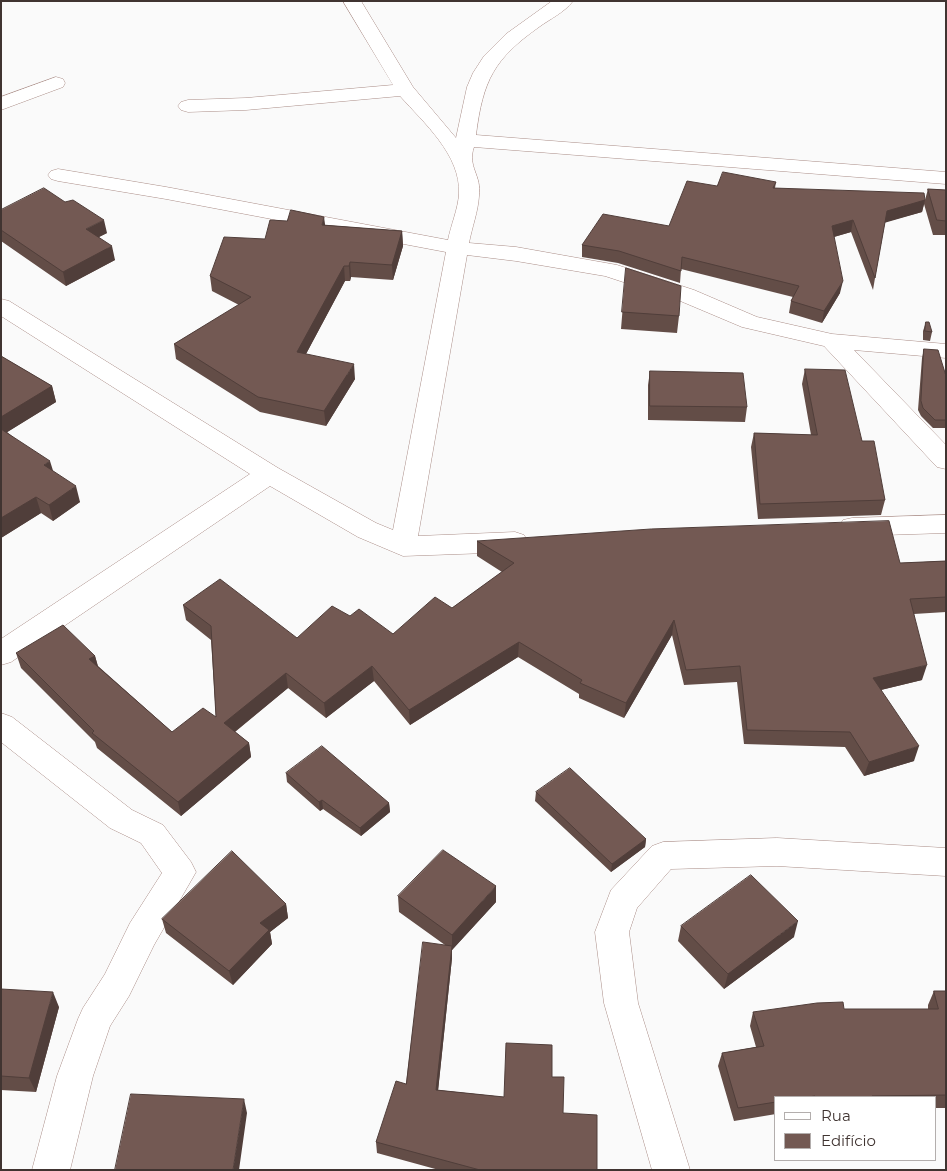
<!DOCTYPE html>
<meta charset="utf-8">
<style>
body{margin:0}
#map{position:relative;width:947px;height:1171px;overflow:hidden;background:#fafafa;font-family:Montserrat,sans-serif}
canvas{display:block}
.frame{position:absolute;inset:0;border:2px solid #403431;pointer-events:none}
.legend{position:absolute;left:774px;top:1096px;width:162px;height:65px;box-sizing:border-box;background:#fff;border:1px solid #b3aead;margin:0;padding:6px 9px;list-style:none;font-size:15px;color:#403431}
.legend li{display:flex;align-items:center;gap:10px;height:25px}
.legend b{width:25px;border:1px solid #b3aead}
</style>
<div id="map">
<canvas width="947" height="1171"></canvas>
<div class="frame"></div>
<ul class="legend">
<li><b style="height:6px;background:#fff"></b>Rua</li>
<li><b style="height:14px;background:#735953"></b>Edifício</li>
</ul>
</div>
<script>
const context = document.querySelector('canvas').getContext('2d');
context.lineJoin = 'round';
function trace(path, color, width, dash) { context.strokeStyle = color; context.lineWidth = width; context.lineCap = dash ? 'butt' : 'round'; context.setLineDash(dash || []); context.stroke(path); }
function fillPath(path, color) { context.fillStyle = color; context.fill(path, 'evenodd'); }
const street = new Path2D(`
 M343,1H361L413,87L456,138L467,87L473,73L484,56L506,34L552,1H573C565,12 550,19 539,27C494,59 483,80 476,135L946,172V184L474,147C467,167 482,175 479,196C478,212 472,227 469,243L516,247L617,265L694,290L757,317L832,334L946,344V358L854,350L946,445V469L937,467L824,346L742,327L678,300L605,276L516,261L467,255L418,536L515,532L524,535L528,542L524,549L515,552L403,556L358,537L270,486L11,662L1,665V639L250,474L1,316V299L9,301L278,468L376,523L393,530L446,252L166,199L58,181L51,179L48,175L51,171L58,169L166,187L448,240C451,225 458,209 459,194C461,155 424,123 400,96L246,110L188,112L181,110L178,106L181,102L188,100L246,98L393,85Z
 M56,77L63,79L65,83L63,87L1,110V97Z
 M946,515V533L852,536L843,534L839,527L843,520L852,518Z
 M1,713L12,717L132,810L163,825L191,862L196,872L154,945L129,996L110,1026L93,1076L70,1170H32L57,1076L78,1019L83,1008L105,974L130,923L162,873L141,843L110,828L1,742Z
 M777,838L946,848V876L777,866L671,869L637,908L629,932L638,1003L690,1170H652L604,1003L595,932L611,890L652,846L663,842Z`);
trace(street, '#aa8d87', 1);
fillPath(street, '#fff');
fillPath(new Path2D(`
 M776,182L775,188L925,200L928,189L946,190V238L945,235H933L924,204L922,212L885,222L875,278L873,290L851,232L834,237L840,293L822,323L789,313L791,301L793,297L681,269L680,283L618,263L582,257V245L669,226L717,186Z
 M1,210L107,233L99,237L115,260L66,286L1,241Z
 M325,225L402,231L403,246L393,280L351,277L350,281H345L306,354L355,379L326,426L260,412L176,359L174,344L239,305L212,291L210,276Z
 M626,268L679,316L677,333L621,329Z
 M926,322L932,332L930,341L923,340V331Z
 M924,349L946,376V428H933L921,416L918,410L922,358Z
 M1,356L52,386L56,402L7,432L53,471L80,502L53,521L41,513L1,538Z
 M805,369L862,441L885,500L881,515L758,519L751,447L754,433L811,435L802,384Z
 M650,371L747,407L745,422L648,420V385Z
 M477,541L900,563L946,561V612L914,614L922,680L881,690L914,761L864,776L845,747L744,744L737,682L684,685L672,635L624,718L579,698V694L518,657L410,725L374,681L326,718L288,688L235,732L249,743L251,757L181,816L97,748L95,742L21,668L16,653L95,656L98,666L172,732L216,717L211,640L186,620L183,605L297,638L350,616L393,634L452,608L502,572L477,556Z
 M286,773L389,803L390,812L361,836L323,809L320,811L287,782Z
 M536,792L646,839L645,847L611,872L535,801Z
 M398,896L496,902L452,950V958L438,1090L504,1097L552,1077L563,1113L597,1170H439L377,1153L376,1142L406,1084L445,945L399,912Z
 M286,904L288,918L270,932L272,944L233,985L166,933L162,919Z
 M681,926L794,937L724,989L678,941Z
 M1,989L59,1007L36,1092L1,1090Z
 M934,991H946V1108H936V1097H776V1114L734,1121L718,1066L722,1053L756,1047L750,1026L753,1012L844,1009H928V1005Z`), '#634d47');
fillPath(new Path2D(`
 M925,200L922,212L884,223L887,211Z
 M324,217L326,231L322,225Z
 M104,220L107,233L89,242L86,229Z
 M853,220L851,232L830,238L832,226Z
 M402,231L403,246L393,280L392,265Z
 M112,246L115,260L66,286L63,272Z
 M350,262L351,277L350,281L349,266Z
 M344,266L345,281L299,367L297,352Z
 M843,281L840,293L822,323L824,311Z
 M354,364L355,379L326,426L324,411Z
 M52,386L56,402L1,436V417Z
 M50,461L55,477L44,465Z
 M76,486L80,502L53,521L49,505Z
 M36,497L41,513L1,538V518Z
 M674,620L672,635L624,718L626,703Z
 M519,642L518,657L410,725L409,710Z
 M95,656L99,671L89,659Z
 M927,665L922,680L868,693L873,678Z
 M372,666L374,681L326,718L324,703Z
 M286,673L288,688L227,738L224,723Z
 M249,743L251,757L181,816L178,802Z
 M919,746L914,761L864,776L869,762Z
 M322,800L323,809L320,811L319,802Z
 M389,803L390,812L361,836L360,828Z
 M646,839L645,847L611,872L612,864Z
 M496,886V902L452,950V958L437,1101L436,1090L452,947V935Z
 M286,904L288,918L270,932L272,944L233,985L229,971L260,923Z
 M798,921L794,937L724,989L728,974Z
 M53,992L59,1007L36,1092L29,1078Z
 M244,1099L247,1113L239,1170H233Z`), '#503e3a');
const building = new Path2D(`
 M723,172L776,182L773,188L924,193L925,200L887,211L875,278L853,220L832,226L843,281L824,311L791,301L799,286L682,257L681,271L619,251L582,245L603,214L669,226L687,181L717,186Z
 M44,188L65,202L73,200L104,220L86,229L112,246L63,272L1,230V210Z
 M928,189L946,190V221L937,220Z
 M291,210L324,217L322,225L402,231L392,265L350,262L349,266H344L297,352L354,364L324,411L258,397L174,344L251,297L210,276L224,237L265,239L270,220L287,221Z
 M626,268L681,286L679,316L622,312Z
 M926,322H929L932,332L925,331Z
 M924,349L938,350L946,376V420H935L923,408L921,401Z
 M1,356L52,386L1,417Z
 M805,369L845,370L862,441H874L885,500L760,504L754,433L817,435Z
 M650,371L743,373L747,407L650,406Z
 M1,429L50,461L44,465L76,486L49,505L36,497L1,518Z
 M889,521L900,563L946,561V597L910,599L927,665L873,678L919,746L869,762L850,732L747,730L740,666L686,670L674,620L626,703L580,683L582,680L519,642L409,710L372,666L324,703L286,673L224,723L249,743L178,802L92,733L94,731L16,653L63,625L95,656L89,659L172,732L203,708L216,717L211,626L183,605L220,579L297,638L332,606L350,616L359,609L393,634L435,597L452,608L514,563L477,541L651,529Z
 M322,746L389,803L360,828L322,800L319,802L286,773Z
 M570,768L646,839L612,864L536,792Z
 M443,850L496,886L452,935L398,896Z
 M232,851L286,904L260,923L269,930L229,971L162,919Z
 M751,875L798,921L728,974L681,926Z
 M423,942L452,946L436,1090L504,1097L506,1043L552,1045V1077H564L563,1113L597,1115V1170H480L376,1142L396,1081L406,1084Z
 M1,989L53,992L29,1078L1,1076Z
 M934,991H946V1095L872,1096V1097H815V1096L808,1097H776V1102L738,1108L722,1053L764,1046L753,1012L817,1003L843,1002L844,1009H938Z
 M131,1094L244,1099L233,1170H115Z`);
fillPath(building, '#735953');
trace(building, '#503e3a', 1);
</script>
